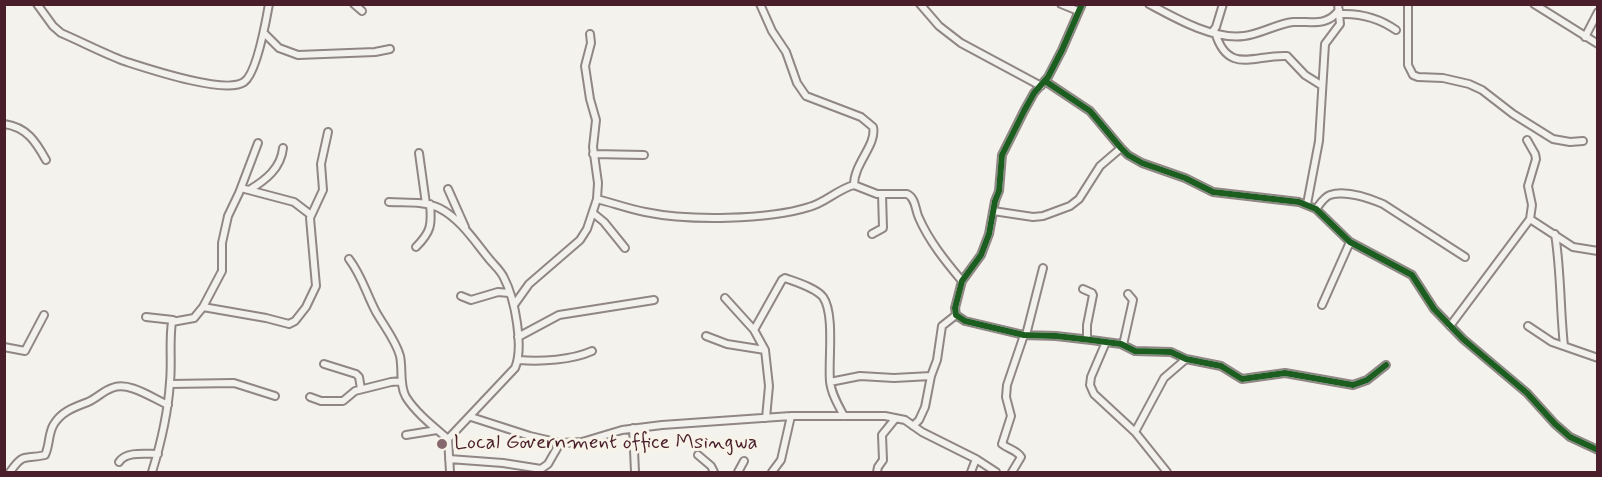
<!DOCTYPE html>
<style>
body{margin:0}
#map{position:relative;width:1602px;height:477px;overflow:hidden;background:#f4f2ec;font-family:Mynerve,sans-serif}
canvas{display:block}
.frame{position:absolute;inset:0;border:6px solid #4a1f2b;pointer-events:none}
</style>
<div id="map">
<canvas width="1602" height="477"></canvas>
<div class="frame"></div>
</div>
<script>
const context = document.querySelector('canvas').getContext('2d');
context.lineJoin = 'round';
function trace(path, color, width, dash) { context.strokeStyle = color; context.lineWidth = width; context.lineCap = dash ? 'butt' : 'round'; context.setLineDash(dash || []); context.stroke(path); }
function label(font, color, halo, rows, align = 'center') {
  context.font = font + ' Mynerve,sans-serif'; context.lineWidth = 6; context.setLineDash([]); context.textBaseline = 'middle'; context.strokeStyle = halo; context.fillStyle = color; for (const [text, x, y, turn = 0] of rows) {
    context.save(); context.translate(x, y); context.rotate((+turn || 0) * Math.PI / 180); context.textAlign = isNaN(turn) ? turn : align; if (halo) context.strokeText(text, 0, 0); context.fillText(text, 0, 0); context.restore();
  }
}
const street = new Path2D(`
 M37,4L53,26L61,33C82,42 103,53 124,61C146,68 225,95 244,82C257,73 266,21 269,4
 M354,4L362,11
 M760,4L772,31L786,52L797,83L806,96L861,117L873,127C877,145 854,163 854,185
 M920,4L939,26L961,43L1041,86
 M1061,4L1078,11
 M1082,4L1062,50L1048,77L1034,93L1024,111L1002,155L999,191L995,201L989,234L981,255L962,281L955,308L956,315L965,321L1024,335L1056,336L1091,340L1121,344L1135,351L1171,352L1186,359L1221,366L1242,379L1285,373L1353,385L1367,380L1386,365
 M1149,4C1175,18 1213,40 1244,36C1261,34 1276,24 1293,22C1311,21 1327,27 1339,10
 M1408,4V65L1413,75L1418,77L1443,78L1469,84L1482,90L1513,114L1553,139L1570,142L1583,141
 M1534,4L1598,44
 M1340,14C1361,13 1379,18 1396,30
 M1212,32L1216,27L1223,4
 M1215,32C1228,76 1255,54 1287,56L1305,75L1321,85
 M264,33L279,48L298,55L375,52L390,49
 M1585,37L1598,12
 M1045,81L1090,111L1121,148L1128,155L1142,163L1185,178L1213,192L1299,202L1316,209L1350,242L1412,275L1434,309L1463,339L1527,393L1555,424L1570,437L1598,450
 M4,124C27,127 36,142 46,160
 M419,153L426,204
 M593,154L644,155
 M241,188L294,202L311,215
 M448,189L465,227
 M249,190C266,180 281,168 283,148
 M597,199C613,203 629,209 645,212C688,221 768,220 809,207C825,203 838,189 854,185L877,194H907C916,198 915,210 919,218C929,241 946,262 962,281
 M389,202C406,203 424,201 439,208C461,219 475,242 490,260C495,266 501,271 504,278C515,299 524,347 515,368L448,439L450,472
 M1307,204L1319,141L1325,44L1340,24L1338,4
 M1316,209C1320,204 1324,197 1330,195C1345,190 1369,198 1383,204L1465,257
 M993,211L1033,217L1043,216L1070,206L1079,199L1100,166L1121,148
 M593,213L604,222L625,248
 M1530,219L1573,247L1598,251
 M872,234L883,228L882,194
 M1555,234C1561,271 1560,309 1564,346
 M416,247C431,232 432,225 430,204
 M349,259C362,276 366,293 376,312C384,326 396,341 400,356C403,370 399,385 406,397C416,413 434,427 448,439
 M1083,289L1092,293L1093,295L1087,325V339
 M461,296L471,300L498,292L509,293
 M725,298L754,330
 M514,305L529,284L580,240L587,229L597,199L598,183L593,147L596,120L590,99L585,66L591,43L590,34
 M1322,305L1350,242
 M203,307L266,318L289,324L295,321L306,307L316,286L310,218L323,190L321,164L328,132
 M146,317L173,320
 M1450,326L1530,219L1532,205L1528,186L1536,159L1535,154L1527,140
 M1528,326L1552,342L1598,358
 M1026,335L1043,268
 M706,336L727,344L765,350
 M518,337L559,315L654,300
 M1106,342L1091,377L1090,385L1094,394L1135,432L1167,472
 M1123,345L1133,300L1128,294
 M4,347L25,351L44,315
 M519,360C541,362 572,360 592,351
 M324,364L356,374L359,377L361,389
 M830,382L860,376L894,378L931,376
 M170,384L234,383L275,396
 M310,397L321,401H343L355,391L391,382L402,381
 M471,417L530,436L560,443L582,442L622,430L662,425L791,416H885L905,420L922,432L976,459L996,472
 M766,418L769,386L765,350L754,330L782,280L785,278C796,282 816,288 823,297C835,314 828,361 830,381C831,393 838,405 844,416
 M913,426L919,420L925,407L931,376L937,360L942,326L956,315
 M633,428L635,472
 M1135,432L1164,378L1186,359
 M406,435L437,430
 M698,455L711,466L714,472
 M449,459L503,463L541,469L548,464L560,443
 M119,462C126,451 146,454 158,454
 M10,472C24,452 24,460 45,455C50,445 48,433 54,424C62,411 75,407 88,402C97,398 103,391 112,388C129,381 152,398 168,405
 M152,472C161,443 168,413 170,382C172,362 169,342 172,322L194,318L203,307L222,271V243L228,216L239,193L258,143
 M738,472L744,461
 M772,472L781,460L791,416
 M877,472L878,467L883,460L882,435L895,419
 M971,472L976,459
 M1012,472L1021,457C1017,450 1008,449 1002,444L1011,416L1006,397L1007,385L1024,335`);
trace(street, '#8f8685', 10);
trace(street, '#f2f1ed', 6);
trace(new Path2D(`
 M1082,4L1062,50L1048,77L1034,93L1024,111L1002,155L999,191L995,201L989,234L981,255L962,281L955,308L956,315L965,321L1024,335L1056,336L1091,340L1121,344L1135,351L1171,352L1186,359L1221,366L1242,379L1285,373L1353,385L1367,380L1386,365
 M1045,81L1090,111L1121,148L1128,155L1142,163L1185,178L1213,192L1299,202L1316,209L1350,242L1412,275L1434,309L1463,339L1527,393L1555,424L1570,437L1598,450`), '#1b5e20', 6);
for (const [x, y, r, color] of [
 [442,444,6,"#86696f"]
]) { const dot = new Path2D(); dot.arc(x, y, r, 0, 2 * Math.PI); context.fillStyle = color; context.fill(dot); trace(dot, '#f7f3e8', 2); }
label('21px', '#4a1f2b', '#f7f3e8', [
 ["Local Government office Msingwa",454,444]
], 'left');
</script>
